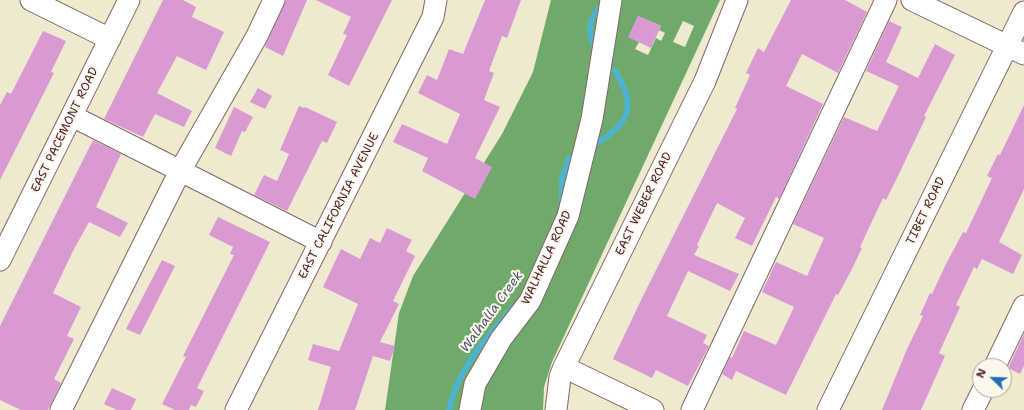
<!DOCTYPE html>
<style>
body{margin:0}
#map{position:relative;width:1024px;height:410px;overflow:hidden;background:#efe9d0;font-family:"Shantell Sans",sans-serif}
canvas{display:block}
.north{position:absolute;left:972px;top:358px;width:40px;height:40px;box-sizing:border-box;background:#fbf7ec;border:1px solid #b4a19f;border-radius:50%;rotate:293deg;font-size:11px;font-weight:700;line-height:16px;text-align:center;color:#4a1f2b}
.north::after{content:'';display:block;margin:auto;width:14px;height:18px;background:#1f6fb2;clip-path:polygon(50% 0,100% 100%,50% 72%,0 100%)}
</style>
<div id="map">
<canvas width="1024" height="410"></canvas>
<div class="north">N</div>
</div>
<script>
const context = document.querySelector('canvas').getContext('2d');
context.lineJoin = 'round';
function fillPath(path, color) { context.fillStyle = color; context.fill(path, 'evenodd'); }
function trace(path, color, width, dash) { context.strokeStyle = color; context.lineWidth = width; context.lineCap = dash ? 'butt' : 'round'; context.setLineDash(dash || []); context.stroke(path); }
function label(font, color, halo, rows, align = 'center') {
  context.font = font + ' "Shantell Sans",sans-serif'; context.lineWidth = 4; context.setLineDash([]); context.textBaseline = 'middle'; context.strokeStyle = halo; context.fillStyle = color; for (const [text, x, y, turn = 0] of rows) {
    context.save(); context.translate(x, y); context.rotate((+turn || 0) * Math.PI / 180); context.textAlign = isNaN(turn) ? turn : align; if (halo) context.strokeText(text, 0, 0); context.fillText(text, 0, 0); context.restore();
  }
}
fillPath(new Path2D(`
 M551,0H720L552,362L544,387L543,410H385L399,313L413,276L502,134L533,72ZM638,16L661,26L659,30L665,33L661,41L656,38L648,55L635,49L639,42L629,37ZM683,21L694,26L685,47L673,42Z`), '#70aa6a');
trace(new Path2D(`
 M593,43C586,28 590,16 603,5
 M595,144C630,124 638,105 614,70
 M562,205V179L569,158
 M449,410C457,369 486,339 512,308`), '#4eb3cd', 6);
fillPath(new Path2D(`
 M163,0H183L196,7L192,17L224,32L206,70L177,56L157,93L192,111L184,127L155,114L143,137L104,119Z
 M286,0H307L283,56L265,47Z
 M316,0H392L349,86L328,75L347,35L343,34L351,17Z
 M485,0H521L507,38L502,36L489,71L494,73L484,100L500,107L475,158L492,167L475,199L422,171L428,158L393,142L402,124L447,144L460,114L418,93L427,75L437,80L449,49L463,54Z
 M791,0H845L867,12L838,73L802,54L786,86L823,104L779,199L776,197L752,246L735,238L745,218L717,203L697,245L699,246L694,255L739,274L730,291L688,271L667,316L707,335L703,343L709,346L688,386L656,370L652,378L613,359L643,296L737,109L735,108L750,75L746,73L758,48L764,52Z
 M638,16L661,26L651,48L628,37Z
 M889,21L902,27L886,62L918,78L935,44L955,55L924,116L926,117L897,178L886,200L883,198L860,247L862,248L851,271L838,295L836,294L786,395L736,371L732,380L722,374L730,357L732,358L744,331L776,345L794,307L762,292L776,262L807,276L824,238L793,224L844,117L877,131L899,86L866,71Z
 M43,31L66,41L51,72L54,73L0,180V105L7,92L11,94Z
 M258,88L272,96L265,109L250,102Z
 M1024,105V189L999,242L1022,255L1013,274L982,259L977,269L974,267L956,305L960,307L939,353L945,356L921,410H882L907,349L923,316L920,315L930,293L932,294L946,264L963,232L966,233L992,178L987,176L998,154L1000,155Z
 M299,106L304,108L305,107L337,122L327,143L322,141L287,211L254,195L264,175L277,181L289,154L280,150Z
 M234,107L253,117L245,132L242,131L231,156L215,148Z
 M93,140L121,154L96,207L128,223L120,237L89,222L73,251L53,293L81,307L67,336L74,339L54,379L61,383L48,410H21L0,400V326Z
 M218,217L270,242L197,388L204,391L196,407L191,405L189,410H175L162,404L186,357L183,356L234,255L230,254L233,247L209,235Z
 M387,228L412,240L406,251L415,256L393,301L399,304L380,342L395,346L390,361L373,356L355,410H318L331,367L308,360L313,344L339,351L358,304L323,287L341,249L360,259L370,238L380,243Z
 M162,260L175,266L140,335L126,329Z
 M1024,334V366L1020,374L1008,368Z
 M112,388L136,399L131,410H117L104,404Z`), '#d99ad3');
const minor = new Path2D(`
 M31,0L110,39
 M912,0L1024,54
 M72,116L321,242
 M0,260L129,0
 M995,366L1024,306
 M564,367L653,410
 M61,410L180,171L257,36L274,0
 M236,410L433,17L436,0
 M470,410L475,384L501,339L530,301L568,216L592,119L611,0
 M556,410L560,377L564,367L705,81L737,0
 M692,410L886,0
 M828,410L1024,12
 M973,410L983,390`);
trace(minor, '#846665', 23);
trace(minor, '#fff', 21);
label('12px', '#4a1f2b', '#fbf7ec', [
 ["EAST PACEMONT ROAD",65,130,-64],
 ["EAST WEBER ROAD",644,204,-64],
 ["EAST CALIFORNIA AVENUE",339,206,-63],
 ["TIBET ROAD",926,211,-64],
 ["WALHALLA ROAD",547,258,-65]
]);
label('italic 13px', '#4c5a6c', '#fbf7ec', [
 ["Walhalla Creek",492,312,-54]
]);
</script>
